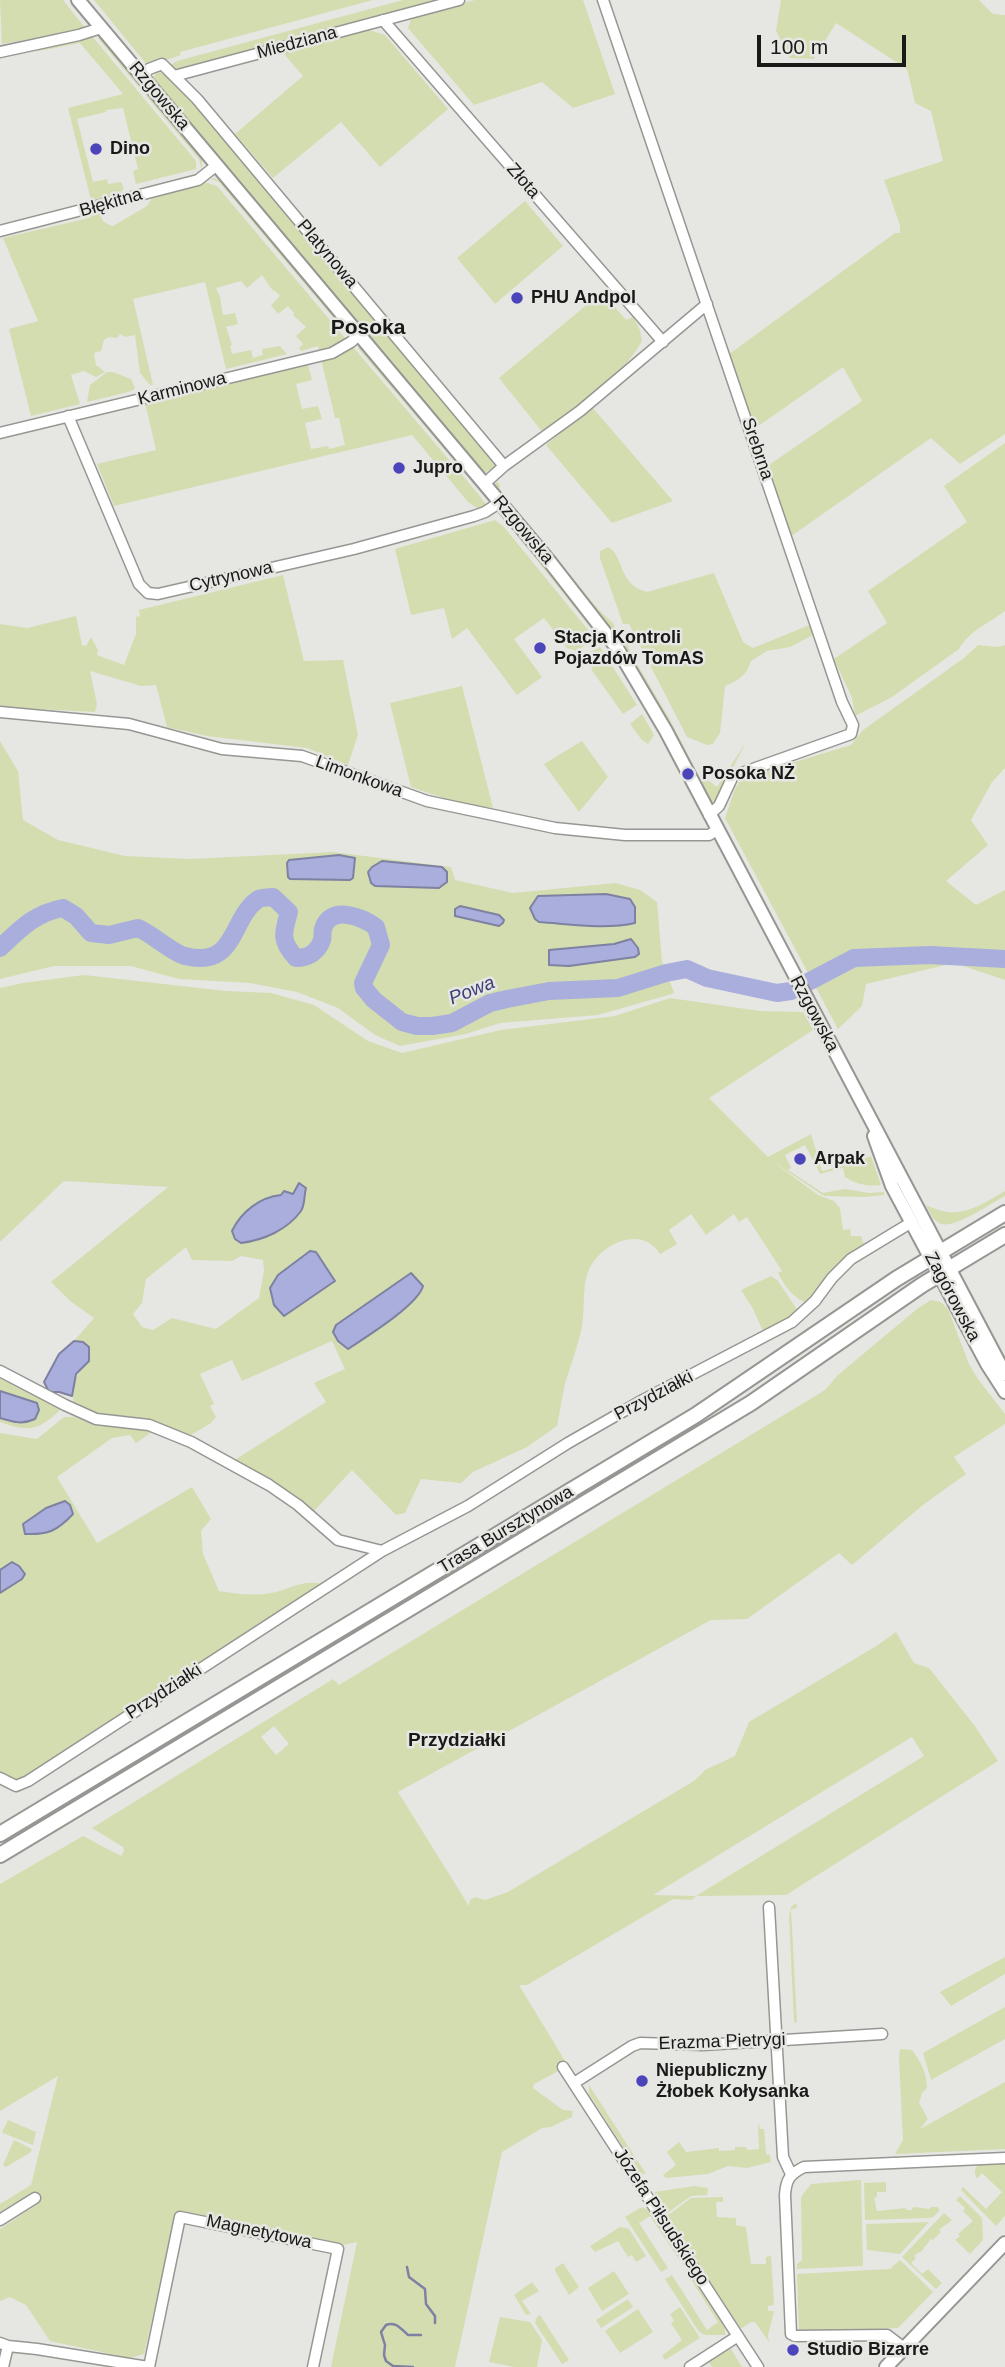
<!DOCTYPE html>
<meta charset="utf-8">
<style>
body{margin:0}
#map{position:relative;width:1005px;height:2367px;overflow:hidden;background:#e6e7e3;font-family:Arial,sans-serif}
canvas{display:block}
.scale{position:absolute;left:757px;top:35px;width:149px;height:32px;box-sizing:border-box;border:4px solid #191918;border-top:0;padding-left:9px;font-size:21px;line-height:24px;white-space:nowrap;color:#191918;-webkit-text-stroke:5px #e6e7e3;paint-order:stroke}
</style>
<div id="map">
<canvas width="1005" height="2367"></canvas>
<div class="scale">100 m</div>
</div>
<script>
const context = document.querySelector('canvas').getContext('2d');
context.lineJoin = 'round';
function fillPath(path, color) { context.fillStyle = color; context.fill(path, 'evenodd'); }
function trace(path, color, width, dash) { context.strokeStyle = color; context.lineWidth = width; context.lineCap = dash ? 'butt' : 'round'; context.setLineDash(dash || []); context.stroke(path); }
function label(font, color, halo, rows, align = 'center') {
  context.font = font + ' Arial,sans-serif'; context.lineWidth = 5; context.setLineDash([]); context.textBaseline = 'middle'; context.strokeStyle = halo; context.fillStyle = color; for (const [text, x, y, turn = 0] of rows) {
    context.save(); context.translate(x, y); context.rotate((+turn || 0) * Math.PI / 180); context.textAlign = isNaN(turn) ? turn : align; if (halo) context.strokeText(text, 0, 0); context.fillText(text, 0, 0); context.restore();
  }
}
fillPath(new Path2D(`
 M0,0H63L86,29L2,44Z
 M94,0H373L180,52L181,55L148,66Z
 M403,0H442L182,69H174L169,66L177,61Z
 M475,0H583L615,94L573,108L542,82L474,105L408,28L412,17Z
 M781,0H979L993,14L1005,15V434L960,464L931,438L790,537L766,467L862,401L843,367L754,429L728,355L895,233H900V225L884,180L943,161L931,111L915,103L907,69L836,23L814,59L790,58L776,31Z
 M369,30L385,35L448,109L380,167L341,122L273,178L235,134L303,76L283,53Z
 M92,36L196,161V169L136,184L133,171L138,169L123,108L106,110V112L77,119L93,182L107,179L108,184L121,182L124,189L118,195L91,200L68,108L123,94L80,43L34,52L51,46Z
 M97,37L104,40L202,157V170L199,159Z
 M157,71L171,78L203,112L495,457L496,467L486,472L480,471L154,83V77Z
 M214,178L224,183L342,324L346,333L219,182L210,179Z
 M204,182L217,186L345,338L338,345L319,350L318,346L301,351L299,348L303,344L296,336L306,327L293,315L294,313L288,306L278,314L271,305L280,296L274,290L273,291L262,275L247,288L241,281L216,288L220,297L223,315L235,313L238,324L226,327L232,345L230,346L232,354L251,350L253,358L263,355L262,349L280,346L287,354L226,369L205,282L133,299L153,385H150L140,373L135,335L125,337L120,334L117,338L109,337L104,340L101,351L94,353L96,365L105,372L96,377L84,371L71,375L80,404L31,416L9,329L38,321L3,238L89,218L99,211C101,220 105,224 113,226L147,206L154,195L193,187Z
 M525,201L563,246L495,304L457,258Z
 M602,292L626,320L633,317L640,330L642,341C622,377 576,408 544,434L499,378Z
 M353,347L479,495L485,503L484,507L477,508L468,502L412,435L114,506L97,464L156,450L145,403L304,363L308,365L312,380L296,384L302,409L318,406L322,419L305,423L311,449L328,446L329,449L345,445L339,418H335L321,359Z
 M357,347L363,349L481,489L486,498Z
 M107,372H113L131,379L135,388L132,391L87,402L90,385Z
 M592,407L673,501L612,523L546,445Z
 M1005,443V611C988,624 970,630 959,649L892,697L855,716L852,698L834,659L887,623L868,591L967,522L944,486Z
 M496,481L500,485L499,490L599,610L614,624L616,634L613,635L495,489Z
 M501,515L594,627V632Z
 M495,520L504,527L593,636L590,642L576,651L567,648L544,618L514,639L542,677L517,695L467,628L452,639L444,608L411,615L395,549Z
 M608,547C625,556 617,584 647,592L714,573L743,642L753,648L812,624L815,634L790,647L767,651L751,661C747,675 739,680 725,686L720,733L713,744L707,745L687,737L629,624H623L600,558V551Z
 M283,575L304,661L343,660L358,735L348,765L307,748L207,736L167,727L156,685L141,686L90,671L97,704L95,712L0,707V624L27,628L76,616L82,645L86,646L91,637L98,650L97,655L124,665L136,634V617L140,616L139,610Z
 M624,634L631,654L669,718L701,780L705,778L717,787L746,742L718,797L711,804L627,655Z
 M978,645L998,647L1005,645V768L992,782L971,820L988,845L946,881L976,905L1005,890V980L954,963L866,984L862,1006L838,1029L725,818L735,789L742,778L851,745L863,730L964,658Z
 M600,647L637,705L623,714L591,669L595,663L588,653Z
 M462,686L493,808L464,805L411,787L390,703Z
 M642,714L654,735L648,744L641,739L630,724Z
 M0,741L18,771L23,820L58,840L125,856L190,859L333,852L451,867L455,880L513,893L616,883L640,890L657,902L662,962L674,992L672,994L598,1015L500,1023L466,1034L400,1046L375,1035L338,1008L297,992L250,983L179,979L131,966H54L0,979ZM377,863L442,888L375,886L368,872ZM631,939L569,966L549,965Z
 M582,741L608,777L579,812L544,764Z
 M84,975L226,991L271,993L314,1005L368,1041L402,1053L501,1030L615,1016L670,998L760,1011L803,1012L813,1030L709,1098L768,1157L811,1134L822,1171L851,1164L871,1156L881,1185C868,1187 856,1184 845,1177L843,1168L820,1174L805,1145L785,1155L791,1168L788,1170L823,1193L845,1189L869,1193L884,1192V1195L865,1197L824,1196L772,1161L818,1195L834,1201L840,1208L843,1230L850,1229L851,1236H861L865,1247L807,1303C794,1299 784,1285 778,1273L782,1271L747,1217L739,1222L734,1214L706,1235L691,1214L669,1230L677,1244L660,1254C641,1224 599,1244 588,1272C582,1288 585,1309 582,1326C578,1345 571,1365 565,1384C562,1397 560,1412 557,1426L527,1447L473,1472L461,1483L421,1479L405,1513L396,1515L352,1470L314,1511L295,1495L233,1461L326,1402L314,1383L345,1369L332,1341L242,1381L232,1360L200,1374L214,1404L210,1406L216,1417L211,1423L189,1436L153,1422L103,1417L75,1405C68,1387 77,1373 89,1361L83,1342L74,1341L94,1318L70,1301L51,1282L168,1187L64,1181L0,1242V988L23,983ZM186,1247L192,1260L232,1261L241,1256L263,1260L264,1271L259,1298L216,1329L172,1318L153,1330L142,1327L133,1314L142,1303L146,1279Z
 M1005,1191V1196C991,1203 953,1231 939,1223C932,1219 929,1211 926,1205C959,1221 975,1208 1005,1191Z
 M771,1276L778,1281L798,1311L793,1316L764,1333L752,1307L741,1290Z
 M931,1300L941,1302L948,1309L969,1364L978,1379L1005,1414V1424L954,1457L966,1474L923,1505L852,1565L839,1553L747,1619L711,1620L398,1792L469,1906L470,1900L475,1897L485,1900L508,1892L694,1781L705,1770L735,1756L749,1722L878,1645L896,1632L914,1663L929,1668L974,1725L998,1761L786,1895L696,1896L692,1900L673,1899L527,1985H519L568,2066L534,2084L533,2088L563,2110L573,2111L572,2117L551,2127L542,2128L502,2152L455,2367H331L357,2242L343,2245L177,2211L144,2354L130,2358L50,2341L26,2305L10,2297L0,2301V2229L38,2204L31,2194L0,2212V2204L31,2185L58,2076L0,2111V1884L83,1836L121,1856L124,1851L123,1847L92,1828L333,1679L339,1685L825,1390L838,1375L917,1309ZM274,1726L289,1744L276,1755L261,1737ZM912,1737L924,1756L696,1896L653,1895Z
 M0,1375L58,1408L60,1410C39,1431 28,1432 0,1422V1418L17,1424L36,1403L0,1391Z
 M64,1417H74L102,1425L147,1429L152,1432L136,1443L130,1435L112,1438L57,1477L97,1543L192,1487L211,1519L201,1531L203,1554L219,1591C237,1594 253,1596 271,1593C288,1590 303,1579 321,1584L27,1776L17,1780L0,1775V1433L37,1439Z
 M796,1903L797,1908L791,1909L797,2022L794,2023L789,1916L791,1907Z
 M1005,1957V1974L951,2006L940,1992Z
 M1005,2007V2039L931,2080L923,2053Z
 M900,2049L912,2050C921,2062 927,2073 927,2088L922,2093L919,2103L928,2119L920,2129L1005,2082V2149L895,2154L903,2140L899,2058Z
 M589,2085L646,2174L640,2173L589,2094Z
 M8,2120L36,2132L33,2145L3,2133L2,2132Z
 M758,2124H759L760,2129H764L766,2154L770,2155L771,2162L747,2168L728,2166L708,2174L666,2178L663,2175L676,2165L667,2152L679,2142L686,2152L719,2148V2151L735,2150V2147H746L747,2150L759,2149Z
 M14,2140L32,2149L31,2152L6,2167L3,2165Z
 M1005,2162V2216L996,2226L961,2190L963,2187L986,2209L1002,2192L982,2173L977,2179C974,2172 974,2169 979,2164Z
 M861,2180L863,2266L797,2269V2264L802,2260L801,2197L811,2184Z
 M886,2182V2192H877V2197L874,2198L877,2211L906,2208V2210H912L913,2207L930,2209L931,2207H937L940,2210L933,2217L928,2218L865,2220L864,2183Z
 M694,2186L708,2188L707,2195L691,2196L666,2214L655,2198V2192Z
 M960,2196L982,2218L983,2240L970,2254L955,2240L960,2236L958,2234L973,2221L963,2211L965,2208L956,2200Z
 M723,2197V2202H716L717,2217L736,2218V2225L746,2227L751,2264H766V2257L771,2256L774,2305L768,2306V2311H774L768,2335L769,2342L755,2322H751L742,2328L738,2327L667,2216L691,2198Z
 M642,2207L651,2211L683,2260L680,2261L650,2216L639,2223L668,2268L661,2272L625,2217Z
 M944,2213L952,2220L939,2230L941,2232L933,2240L931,2239L920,2253L919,2252L914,2256L916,2258L911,2263L922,2274L928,2269L942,2283L936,2289L902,2257Z
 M929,2222L900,2254L867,2250L866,2224Z
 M620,2227L629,2229L646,2256L636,2262L632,2255L628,2257L618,2241L595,2252L590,2246Z
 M900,2260L933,2292L898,2328L799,2332L797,2274L890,2269Z
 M563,2263L579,2287L569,2295L555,2271V2268Z
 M688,2270L723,2321L725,2328V2335H705L699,2332L665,2279L672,2275L707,2330L718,2322L687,2273Z
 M614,2271L629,2294L602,2311L588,2288Z
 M532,2282L539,2291L522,2301L531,2314L526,2315L514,2295Z
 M628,2299L633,2307L601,2328L596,2320Z
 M680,2307L700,2338L665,2360L662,2356L682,2340L671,2323L674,2321L670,2314Z
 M638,2309L653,2332L620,2353L605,2331Z
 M540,2315L569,2360L562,2364L535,2323L537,2317Z
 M500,2317L530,2322L542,2340L537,2367H514L489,2362Z
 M731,2349L742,2367H712L708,2361L725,2350Z`), '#d3ddb0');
const water = new Path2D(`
 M339,855L355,858L353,878L350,880L290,879L288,877L287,863L289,860Z
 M382,861L442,867L447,872V882L439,888L375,886L371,883L368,872L372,867Z
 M606,894L630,899L635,907V923C605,930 569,924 539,922L535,919L530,908L538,896Z
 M460,906L499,915L504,920L503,923L499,926L455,916V909Z
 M631,939L638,948L639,954L635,957L569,966L549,965V950L614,944Z
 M299,1183L306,1188C304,1195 305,1205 301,1211C287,1230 264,1240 241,1243L235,1239L232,1231C241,1212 260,1197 281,1195L284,1191L293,1194Z
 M310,1251L316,1252L335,1281L284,1316L274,1305L270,1288L278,1275Z
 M411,1273L423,1286C418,1305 366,1337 348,1349L338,1341L333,1332L336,1325Z
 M74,1341L83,1342L89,1347V1361L76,1374L72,1396L59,1392H49L44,1382L59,1354Z
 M0,1391L37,1403L39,1410L35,1419C22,1425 13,1422 0,1418Z
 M65,1501L70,1505L73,1514C57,1531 48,1535 25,1534L23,1524L46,1508Z
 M12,1562L19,1566L25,1574L22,1579L0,1593V1570Z`);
fillPath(water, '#a9aedc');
trace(water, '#7e81a1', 2);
trace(new Path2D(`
 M407,2267L409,2277L425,2289L426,2304L435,2316V2323
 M413,2367L393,2366L386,2361L384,2355L385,2345L381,2332L386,2325C396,2321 401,2329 408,2335H421`), '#7e81a1', 2.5);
trace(new Path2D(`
 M0,948C20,929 35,913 63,908L76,916L91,933L109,935L138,928C152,934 173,953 185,956C236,969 230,920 257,900C261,897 267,898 273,897L289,912C283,933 280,941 296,958C308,958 318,952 322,940C323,936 322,932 323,929C330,904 362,917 376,927L381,945L363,983L364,988L374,1000L402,1022L417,1026H432L452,1023L490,1003L507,999L549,991L618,988L666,973L687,969L707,978L777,993L791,991L854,958L930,955L1005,959`), '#a9aedc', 18);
const minor = new Path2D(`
 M603,0L842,702L853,725L851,734L733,776L719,806L709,815
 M383,20L663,342
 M0,52L79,35L101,28
 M142,76L149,69L162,64L174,76L459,0
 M174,76L197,99L504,466
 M0,231L198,180L217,165
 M68,416L139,584L148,593L158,594L354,549L474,516L485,512L499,503
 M0,433L332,353L351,342L360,334
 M484,484L504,466L580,411L707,304
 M0,712L129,724L222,749L302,756L427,801L555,828L625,835H709L717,830
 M0,1371L65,1405L96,1419L149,1425L191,1442L269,1485L298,1505L338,1540L382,1551
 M0,1778L16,1786L28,1781L382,1551L468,1506L568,1443L643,1400L792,1322L815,1301L832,1278L851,1259L912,1222
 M769,1907L783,2157L791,2174
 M563,2067L758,2367
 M574,2083L632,2046L640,2043L703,2045L882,2034
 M0,2220L35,2198
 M0,2343L8,2346L37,2349L148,2367
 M904,2348L887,2335L795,2336L791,2334L785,2195C786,2179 790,2174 804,2167L1005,2158
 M3,2367L8,2346
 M149,2367L180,2217L338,2249L313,2367
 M690,2367L738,2336`);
const tertiary = new Path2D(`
 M78,0L550,562L617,648L666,731L1005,1374
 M874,1136L892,1186L987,1364L1005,1392
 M886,2367L1005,2243`);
const primary = new Path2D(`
 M0,1834L696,1415L896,1279L1005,1213
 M0,1855L751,1403L922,1285L1005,1235`);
trace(minor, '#969693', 13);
trace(tertiary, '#969693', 16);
trace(primary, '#969693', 18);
trace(minor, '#fff', 10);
trace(tertiary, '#fff', 12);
trace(primary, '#fff', 14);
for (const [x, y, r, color] of [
 [96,149,7,"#4c44bb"],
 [517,298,7,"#4c44bb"],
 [399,468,7,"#4c44bb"],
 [540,648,7,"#4c44bb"],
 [688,774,7,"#4c44bb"],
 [800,1159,7,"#4c44bb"],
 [642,2081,7,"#4c44bb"],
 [793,2350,7,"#4c44bb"]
]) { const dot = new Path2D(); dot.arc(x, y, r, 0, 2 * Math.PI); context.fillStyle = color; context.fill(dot); trace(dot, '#e6e7e3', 2.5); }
label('18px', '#191918', '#e6e7e3', [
 ["Miedziana",297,43,-15],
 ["Rzgowska",159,96,50],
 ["Złota",523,181,49],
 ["Błękitna",111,203,-16],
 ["Platynowa",327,254,50],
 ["Karminowa",182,389,-14],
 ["Srebrna",757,449,71],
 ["Rzgowska",523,530,50],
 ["Cytrynowa",231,577,-13],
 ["Limonkowa",359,777,20],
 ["Rzgowska",814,1014,62],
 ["Zagórowska",952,1297,62],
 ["Przydziałki",654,1396,-28],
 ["Trasa Bursztynowa",506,1530,-31],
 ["Przydziałki",164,1692,-33],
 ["Erazma Pietrygi",722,2042,-2],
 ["Józefa Piłsudskiego",661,2217,57],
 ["Magnetytowa",259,2232,12]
]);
label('bold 18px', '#191918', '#e6e7e3', [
 ["Dino",110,149],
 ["PHU Andpol",531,298],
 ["Jupro",413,468],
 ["Stacja Kontroli",554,638],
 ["Pojazdów TomAS",554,659],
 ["Posoka NŻ",702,774],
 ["Arpak",814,1159],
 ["Niepubliczny",656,2071],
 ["Żłobek Kołysanka",656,2092],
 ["Studio Bizarre",807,2350]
], 'left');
label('italic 19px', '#3c3e78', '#e6e7e3', [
 ["Powa",472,991,-22]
]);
label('bold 19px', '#191918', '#e6e7e3', [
 ["Przydziałki",457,1741]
]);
label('bold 21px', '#191918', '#e6e7e3', [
 ["Posoka",368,328]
]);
</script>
